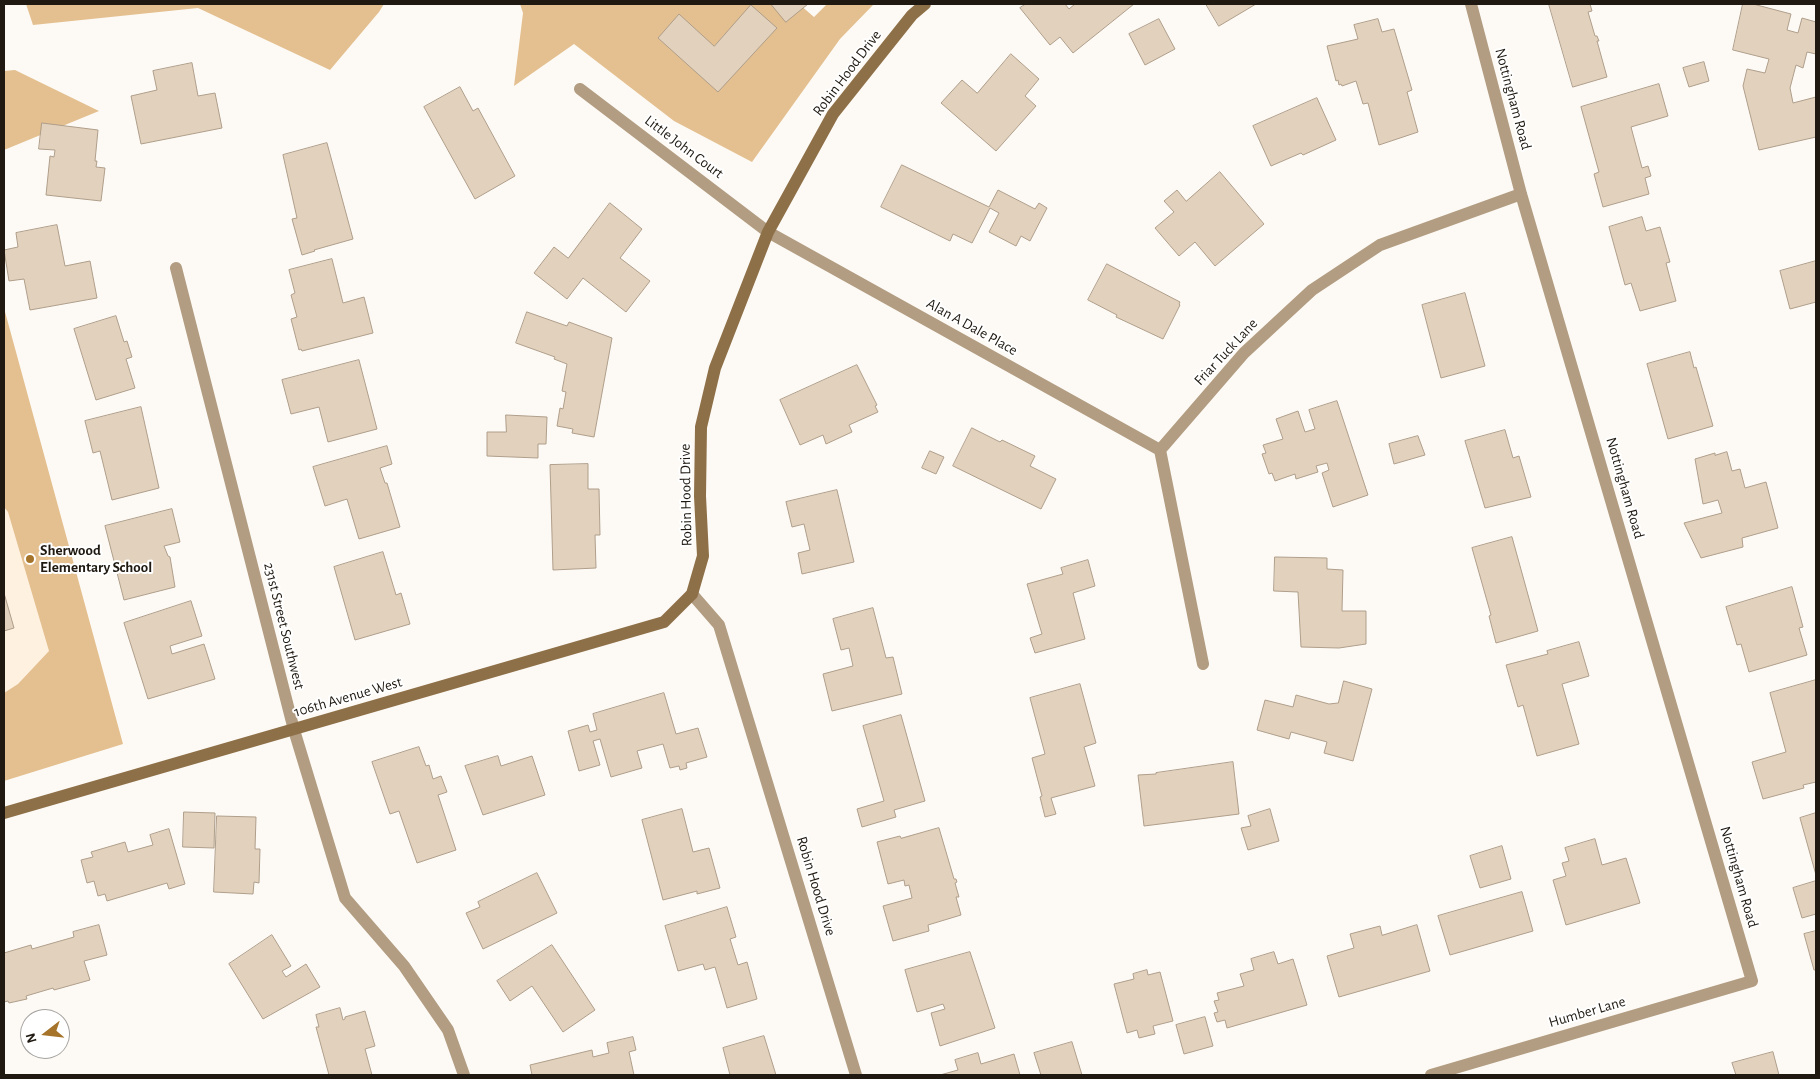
<!DOCTYPE html>
<style>
body{margin:0}
#map{position:relative;width:1820px;height:1079px;overflow:hidden;background:#fdfaf5;font-family:"Alegreya Sans",sans-serif}
canvas{display:block}
.frame{position:absolute;inset:0;border:5px solid #1f1911;pointer-events:none}
.north{position:absolute;left:20px;top:1009px;width:50px;height:50px;box-sizing:border-box;background:#fff;border:1px solid #a5a3a0;border-radius:50%;rotate:254deg;font-size:14px;font-weight:700;line-height:20px;text-align:center;color:#1f1911}
.north::after{content:'';display:block;margin:auto;width:18px;height:22px;background:#a5742a;clip-path:polygon(50% 0,100% 100%,50% 72%,0 100%)}
</style>
<div id="map">
<canvas width="1820" height="1079"></canvas>
<div class="frame"></div>
<div class="north">N</div>
</div>
<script>
const context = document.querySelector('canvas').getContext('2d');
context.lineJoin = 'round';
function fillPath(path, color) { context.fillStyle = color; context.fill(path, 'evenodd'); }
function trace(path, color, width, dash) { context.strokeStyle = color; context.lineWidth = width; context.lineCap = dash ? 'butt' : 'round'; context.setLineDash(dash || []); context.stroke(path); }
function label(font, color, halo, rows, align = 'center') {
  context.font = font + ' "Alegreya Sans",sans-serif'; context.lineWidth = 4; context.setLineDash([]); context.textBaseline = 'middle'; context.strokeStyle = halo; context.fillStyle = color; for (const [text, x, y, turn = 0] of rows) {
    context.save(); context.translate(x, y); context.rotate((+turn || 0) * Math.PI / 180); context.textAlign = isNaN(turn) ? turn : align; if (halo) context.strokeText(text, 0, 0); context.fillText(text, 0, 0); context.restore();
  }
}
fillPath(new Path2D(`
 M4,370L110,748L4,779Z`), '#fff1e0');
fillPath(new Path2D(`
 M26,4H384L379,12L330,70L198,8L33,25Z
 M520,4H799L814,17L827,4H874L840,39L752,162L674,121L574,44L514,86L523,13Z
 M15,70L99,111L4,150V71Z
 M4,308L123,744L4,781V693L18,684L49,651L8,512L4,507Z`), '#e4c090');
const building = new Path2D(`
 M771,4H808L786,22Z
 M1026,4H1065L1069,9L1075,4H1134L1073,53L1060,37L1050,45L1020,8Z
 M1206,4H1256L1219,26Z
 M1549,4H1590L1592,11L1588,12L1595,36H1597L1599,41H1597L1607,77L1573,87Z
 M1743,4H1753L1791,14L1787,30L1798,33L1802,18L1816,22V54L1807,52L1803,68L1796,65L1790,88L1793,103L1816,97V137L1759,150L1743,86L1747,69L1765,73L1769,59L1733,50Z
 M751,5L777,28L718,92L658,38L679,14L714,46Z
 M1159,19L1175,49L1145,65L1129,34Z
 M1378,19L1382,32L1394,29L1412,90L1407,92L1418,132L1379,145L1368,103L1363,104L1356,81L1342,86L1341,84L1339,85L1338,80L1336,81L1327,46L1358,39L1354,25Z
 M1011,54L1039,79L1025,96L1036,106L996,151L941,103L962,80L977,93Z
 M1704,62L1709,81L1689,87L1683,68Z
 M192,63L198,96L215,93L222,128L141,144L131,96L157,90L153,71Z
 M1659,84L1668,116L1631,127L1642,168L1648,166L1651,176L1645,178L1649,194L1603,207L1594,174L1599,172L1581,107Z
 M460,87L473,111L478,108L515,176L475,199L424,107Z
 M1317,98L1336,140L1303,155L1301,153L1271,166L1253,126Z
 M42,123L98,130L95,161H97L96,167L105,168L101,201L46,195L50,156L54,157L55,150L39,149Z
 M327,143L353,239L314,250L315,251L302,255L292,219L297,218L283,155Z
 M902,165L989,207L998,190L1035,209L1039,203L1047,208L1030,241L1021,236L1016,246L989,232L999,213L990,208L972,243L953,234L950,241L881,207Z
 M1220,172L1264,224L1215,266L1195,242L1179,256L1155,228L1174,212L1164,201L1177,190L1186,201Z
 M610,203L642,229L620,258L650,281L626,312L583,278L567,299L534,273L554,247L568,258Z
 M1642,217L1646,231L1660,227L1670,262L1666,263L1676,301L1640,311L1631,283L1625,285L1609,227Z
 M57,225L65,266L90,261L97,298L30,310L24,279L9,281L4,250L18,247L16,233Z
 M332,259L343,303L364,297L373,333L302,351L301,349L299,350L291,319L297,317L291,295L295,293L289,270Z
 M1816,261V302L1790,309L1780,271Z
 M1107,264L1180,302L1179,304L1180,305L1163,339L1116,317L1117,315L1088,300Z
 M1465,293L1485,366L1441,378L1422,305Z
 M527,312L567,326L569,322L612,338L594,437L572,433L573,429L557,426L560,408L563,409L566,392L562,391L567,364L554,359L555,357L516,343Z
 M116,316L124,342L127,341L132,357L126,359L135,388L96,400L74,329Z
 M1690,352L1694,368L1696,367L1713,426L1668,439L1647,364Z
 M359,360L377,429L328,442L319,407L291,414L282,380Z
 M857,365L877,405L875,406L878,412L849,425L852,432L826,444L823,435L800,445L780,400Z
 M1337,401L1368,495L1333,507L1322,473L1329,470L1327,463L1316,466L1318,472L1296,479L1295,474L1275,481L1272,473L1269,474L1262,454L1266,453L1263,445L1283,439L1276,419L1298,411L1305,432L1315,429L1309,410Z
 M141,407L159,488L112,500L100,451L93,453L85,421Z
 M506,415L547,417L546,444H538V458L487,456V432H506Z
 M972,428L1000,442L1002,440L1035,456L1030,466L1056,479L1041,509L953,466Z
 M1505,430L1513,458L1519,456L1531,497L1485,508L1465,441Z
 M1418,436L1425,455L1394,464L1389,444Z
 M387,446L392,464L380,468L385,483H387L400,527L359,539L347,499L325,506L313,467Z
 M930,451L944,457L936,474L922,468Z
 M1727,452L1732,471L1740,469L1745,488L1766,482L1778,528L1742,538L1743,547L1701,558L1684,523L1722,513L1718,500L1703,504L1695,459L1715,453V455Z
 M588,464V489H599L600,535H595L596,568L553,570L550,465Z
 M837,490L854,562L802,574L798,553L810,550L804,524L792,527L786,502Z
 M172,509L180,542L164,546L168,556L170,557L175,587L124,600L105,526Z
 M1512,537L1538,631L1496,643L1489,616L1491,615L1472,548Z
 M383,552L396,595L401,593L410,624L355,640L334,567Z
 M1275,557L1327,558V569L1343,570L1342,611H1366V644L1339,648L1301,647L1298,592L1274,591Z
 M1088,560L1095,586L1073,593L1085,639L1035,653L1030,638L1042,634L1027,584L1063,574L1061,568Z
 M1792,587L1803,627L1799,628L1807,655L1749,672L1741,644L1737,645L1726,607Z
 M4,593L14,628L4,631Z
 M191,601L202,636L170,646L172,654L204,644L215,679L148,699L124,623Z
 M873,608L886,658L893,657L902,694L832,711L823,674L853,666L849,648L841,650L833,619Z
 M1579,642L1589,676L1562,684L1579,744L1537,756L1523,705L1518,707L1506,665L1548,654L1547,651Z
 M1816,680V782L1803,785L1804,788L1763,799L1752,762L1786,752L1770,693Z
 M1344,681L1372,689L1353,761L1324,753L1327,742L1291,732L1289,739L1257,730L1265,700L1293,707L1296,695L1329,704L1338,703Z
 M1080,684L1096,743L1084,747L1095,786L1051,798L1056,814L1045,817L1040,797L1042,796L1032,758L1045,754L1030,698Z
 M664,693L676,734L698,728L707,757L686,763L687,768L680,770L679,766L670,768L663,744L637,751L642,768L611,777L600,739L593,741L600,765L579,771L568,731L588,725L590,732L597,730L593,714Z
 M901,715L925,801L894,810L896,817L862,827L857,809L884,801L863,726Z
 M419,747L426,766L429,765L433,779L441,776L447,792L438,795L456,850L417,863L399,811L390,814L372,762Z
 M498,756L501,766L532,756L545,795L483,815L465,766Z
 M1233,762L1239,814L1144,826L1138,775L1156,774V773Z
 M682,809L693,852L709,848L720,888L697,894V891L663,900L642,820Z
 M1270,809L1279,841L1248,850L1241,828L1251,826L1248,816Z
 M184,812L215,813L214,848L183,847Z
 M1816,813V875L1800,818Z
 M217,816L256,817L255,849H260L259,883L254,882L253,894L214,892Z
 M939,828L954,879H956L957,882L955,883L959,897H956L961,915L928,925L929,931L893,941L883,906L912,898L909,885L905,886L904,880L888,884L877,842L900,836L901,838Z
 M169,829L185,884L169,889L167,883L107,901L105,894L98,896L94,881L87,883L81,860L93,857L91,852L125,842L128,852L153,845L150,835Z
 M1595,839L1602,865L1626,858L1640,903L1566,925L1553,880L1566,876L1562,863L1569,861L1565,848Z
 M1502,846L1511,879L1480,888L1470,856Z
 M537,873L557,913L483,949L466,913L480,907L478,902Z
 M1816,881V914L1802,918L1793,888Z
 M1522,892L1533,931L1450,955L1438,916Z
 M727,907L736,937L730,939L738,965L747,962L757,999L727,1008L715,967L705,970L703,964L678,971L665,926Z
 M99,925L107,955L84,961L90,980L54,990L53,988L26,996L27,999L9,1003L8,1001L4,1002V953L31,945L32,949L74,937L73,932Z
 M1417,925L1430,971L1339,997L1327,956L1354,948L1350,934L1380,926L1382,935Z
 M1816,931V970H1814L1804,934Z
 M272,935L291,966L282,971L286,977L306,964L320,987L263,1019L229,964Z
 M552,945L595,1010L563,1032L532,986L510,1001L497,981Z
 M970,952L995,1028L940,1046L931,1013L945,1009L943,1004L917,1012L905,970Z
 M1274,952L1278,964L1293,959L1307,1005L1227,1028L1225,1020L1217,1022L1214,1013L1218,1012L1214,1001L1219,1000L1217,993L1244,986L1240,974L1254,970L1251,959Z
 M1147,970L1148,975L1160,972L1173,1021L1153,1026L1155,1034L1139,1038L1137,1030L1127,1033L1114,984L1134,979L1133,974Z
 M340,1008L343,1020L345,1019V1017L365,1011L375,1046L365,1049L372,1075H329L316,1027H319L316,1015Z
 M1205,1017L1213,1046L1184,1054L1176,1025Z
 M764,1036L776,1075H730L723,1048Z
 M633,1037L636,1050L629,1052L634,1075H532L530,1065L592,1050L593,1057L609,1053L607,1043Z
 M1072,1042L1082,1075H1041L1034,1053Z
 M1773,1052L1779,1075H1736L1732,1063Z
 M978,1053L981,1064L1014,1054L1020,1075H940L958,1070L955,1060Z`);
fillPath(building, '#e2d1bc');
trace(building, '#af9e8a', 1);
trace(new Path2D(`
 M580,89L768,232L1160,450
 M176,268L294,730L345,898L404,966L448,1030L464,1075
 M692,594L719,625L856,1075
 M1203,664L1160,450L1244,353L1312,290L1380,245L1521,194
 M1431,1075L1752,981L1521,194L1471,4`), '#b29d82', 12);
trace(new Path2D(`
 M4,813L664,622L692,594L703,556L700,496L701,427L715,368L768,232L833,114L912,15L925,4`), '#8e7048', 12);
for (const [x, y, r, color] of [
 [30,559,5,"#a5742a"]
]) { const dot = new Path2D(); dot.arc(x, y, r, 0, 2 * Math.PI); context.fillStyle = color; context.fill(dot); trace(dot, '#fff', 2); }
label('15px', '#1f1911', '#fff', [
 ["Robin Hood Drive",847,73,-53],
 ["Nottingham Road",1513,99,75],
 ["Little John Court",684,147,37],
 ["Alan A Dale Place",972,327,29],
 ["Friar Tuck Lane",1226,352,-47],
 ["Nottingham Road",1625,488,74],
 ["Robin Hood Drive",686,495,-91],
 ["231st Street Southwest",284,626,76],
 ["106th Avenue West",348,697,-16],
 ["Nottingham Road",1739,877,74],
 ["Robin Hood Drive",816,886,73],
 ["Humber Lane",1587,1012,-16]
]);
label('bold 15px', '#1f1911', '#fff', [
 ["Sherwood",40,550],
 ["Elementary School",40,567]
], 'left');
</script>
